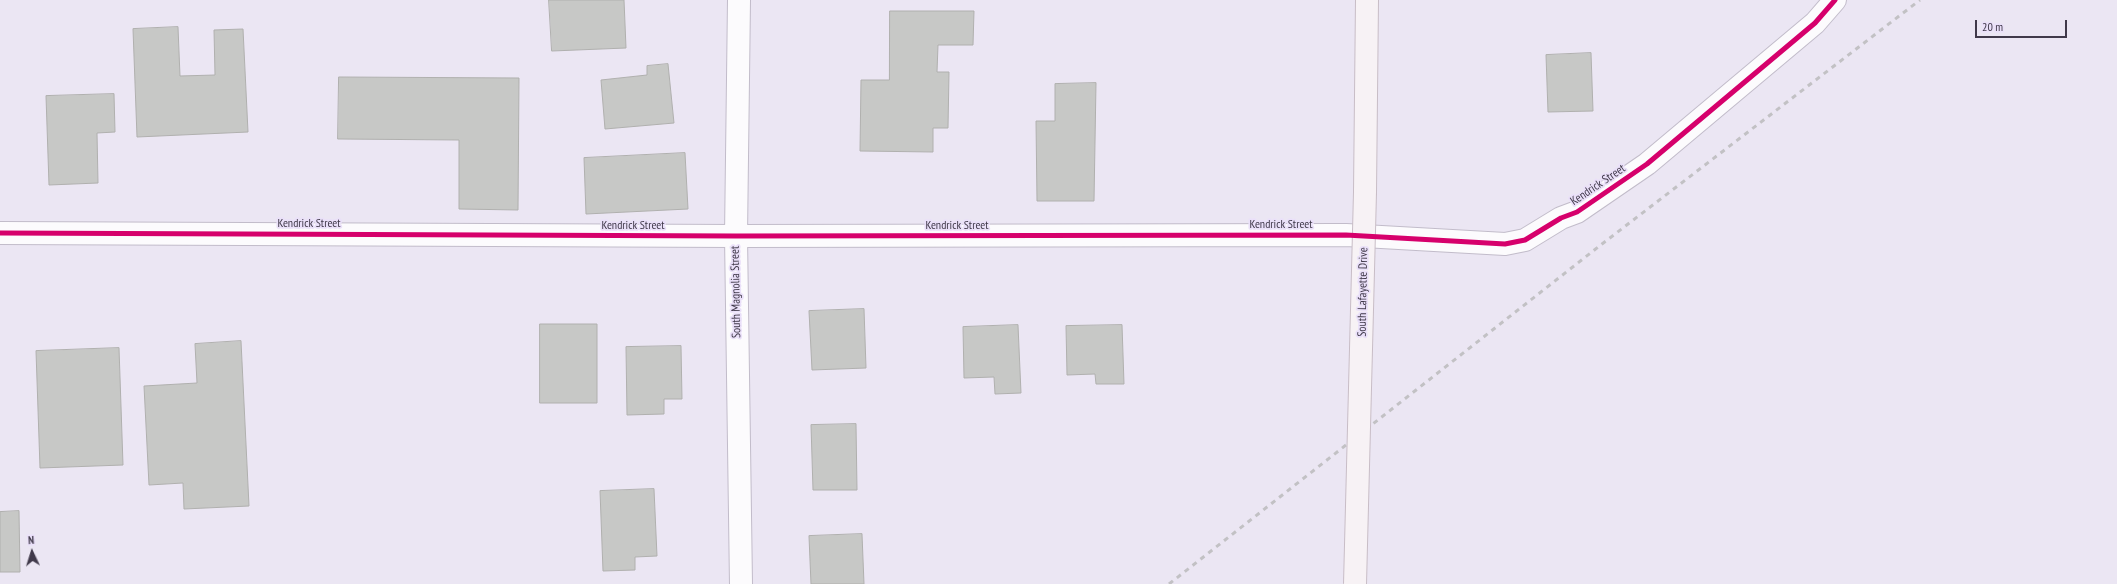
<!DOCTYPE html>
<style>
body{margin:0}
#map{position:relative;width:2117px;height:584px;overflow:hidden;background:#ebe6f3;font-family:"PT Sans Narrow",sans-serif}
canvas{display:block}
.north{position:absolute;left:12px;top:532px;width:40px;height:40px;-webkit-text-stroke:3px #eae0f9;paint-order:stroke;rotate:356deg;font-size:11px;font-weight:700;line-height:16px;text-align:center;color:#40394a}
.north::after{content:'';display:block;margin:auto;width:14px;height:18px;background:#40394a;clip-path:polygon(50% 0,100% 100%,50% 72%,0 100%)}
.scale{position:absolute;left:1975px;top:20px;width:92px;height:18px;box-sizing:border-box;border:2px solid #40394a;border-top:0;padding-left:5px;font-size:12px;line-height:14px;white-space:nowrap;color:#40394a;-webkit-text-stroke:3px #eae0f9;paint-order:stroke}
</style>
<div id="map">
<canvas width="2117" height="584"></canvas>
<div class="north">N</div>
<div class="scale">20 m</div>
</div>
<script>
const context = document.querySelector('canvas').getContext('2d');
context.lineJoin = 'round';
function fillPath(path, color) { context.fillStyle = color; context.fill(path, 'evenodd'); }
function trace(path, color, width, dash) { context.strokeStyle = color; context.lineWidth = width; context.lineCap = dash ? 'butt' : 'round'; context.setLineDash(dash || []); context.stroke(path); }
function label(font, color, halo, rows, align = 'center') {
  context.font = font + ' "PT Sans Narrow",sans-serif'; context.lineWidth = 3.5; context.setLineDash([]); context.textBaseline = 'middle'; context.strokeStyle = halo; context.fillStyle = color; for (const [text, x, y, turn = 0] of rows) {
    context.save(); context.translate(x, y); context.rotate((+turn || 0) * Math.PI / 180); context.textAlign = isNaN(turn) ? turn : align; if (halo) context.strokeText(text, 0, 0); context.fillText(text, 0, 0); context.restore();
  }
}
const building = new Path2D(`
 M549,0H624L626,48L552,51Z
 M890,11H974L973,45H938L937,72H949L948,128H933V152L860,151L861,80H889Z
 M178,27L180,76L215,75L214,30L243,29L248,132L137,137L133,29Z
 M1591,53L1593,111L1548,112L1546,55Z
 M668,64L674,123L605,129L601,80L647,75V66Z
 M339,77L519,78L518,210L459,209V140L338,139Z
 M1096,83L1094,201H1037L1036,121H1055V84Z
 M114,94L115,132L97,133L98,183L49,185L46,96Z
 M685,153L688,209L586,214L584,158Z
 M864,309L866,368L812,370L809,311Z
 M540,324H597V403H540Z
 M1018,325L1021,393L995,394L994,377L964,378L963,327Z
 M1122,325L1124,384H1096L1095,374L1067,375L1066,326Z
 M241,341L249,506L184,509L183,483L149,485L144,386L197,383L195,344Z
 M681,346L682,399H664V414L627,415L626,347Z
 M119,348L123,465L40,468L36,351Z
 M856,424L857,490H813L811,425Z
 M654,489L657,556L635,557V570L603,571L600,491Z
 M19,511L20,572H0V512Z
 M862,534L864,584H811L809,536Z`);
fillPath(building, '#c7c8c6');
trace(building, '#b0b0ae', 1);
const minor = new Path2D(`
 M739,0L736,236L741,584
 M0,233L736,236L1346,235L1505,244L1525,240L1561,218L1577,212L1647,164L1815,23L1835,0`);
const primary = new Path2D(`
 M1365,192L1367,0`);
trace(minor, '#c2bcca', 24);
trace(primary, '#c8bdc6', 24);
trace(minor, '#fcfbfd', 22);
trace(primary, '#f7f2f5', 22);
trace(new Path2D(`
 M1169,584L1602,244L1920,0`), '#c2c1c4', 3, [5, 5]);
const primaryBridge = new Path2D(`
 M1355,584L1365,192`);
trace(primaryBridge, '#c8bdc6', 24, []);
trace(primaryBridge, '#f7f2f5', 22);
trace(new Path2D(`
 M0,233L736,236L1346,235L1505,244L1525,240L1561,218L1577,212L1647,164L1815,23L1835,0`), '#d6006c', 5);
label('12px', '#40394a', '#eae0f9', [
 ["Kendrick Street",1598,185,-34],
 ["Kendrick Street",309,224],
 ["Kendrick Street",1281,225],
 ["Kendrick Street",633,226],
 ["Kendrick Street",957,226],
 ["South Magnolia Street",736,292,-91],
 ["South Lafayette Drive",1363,292,-89]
]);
</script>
